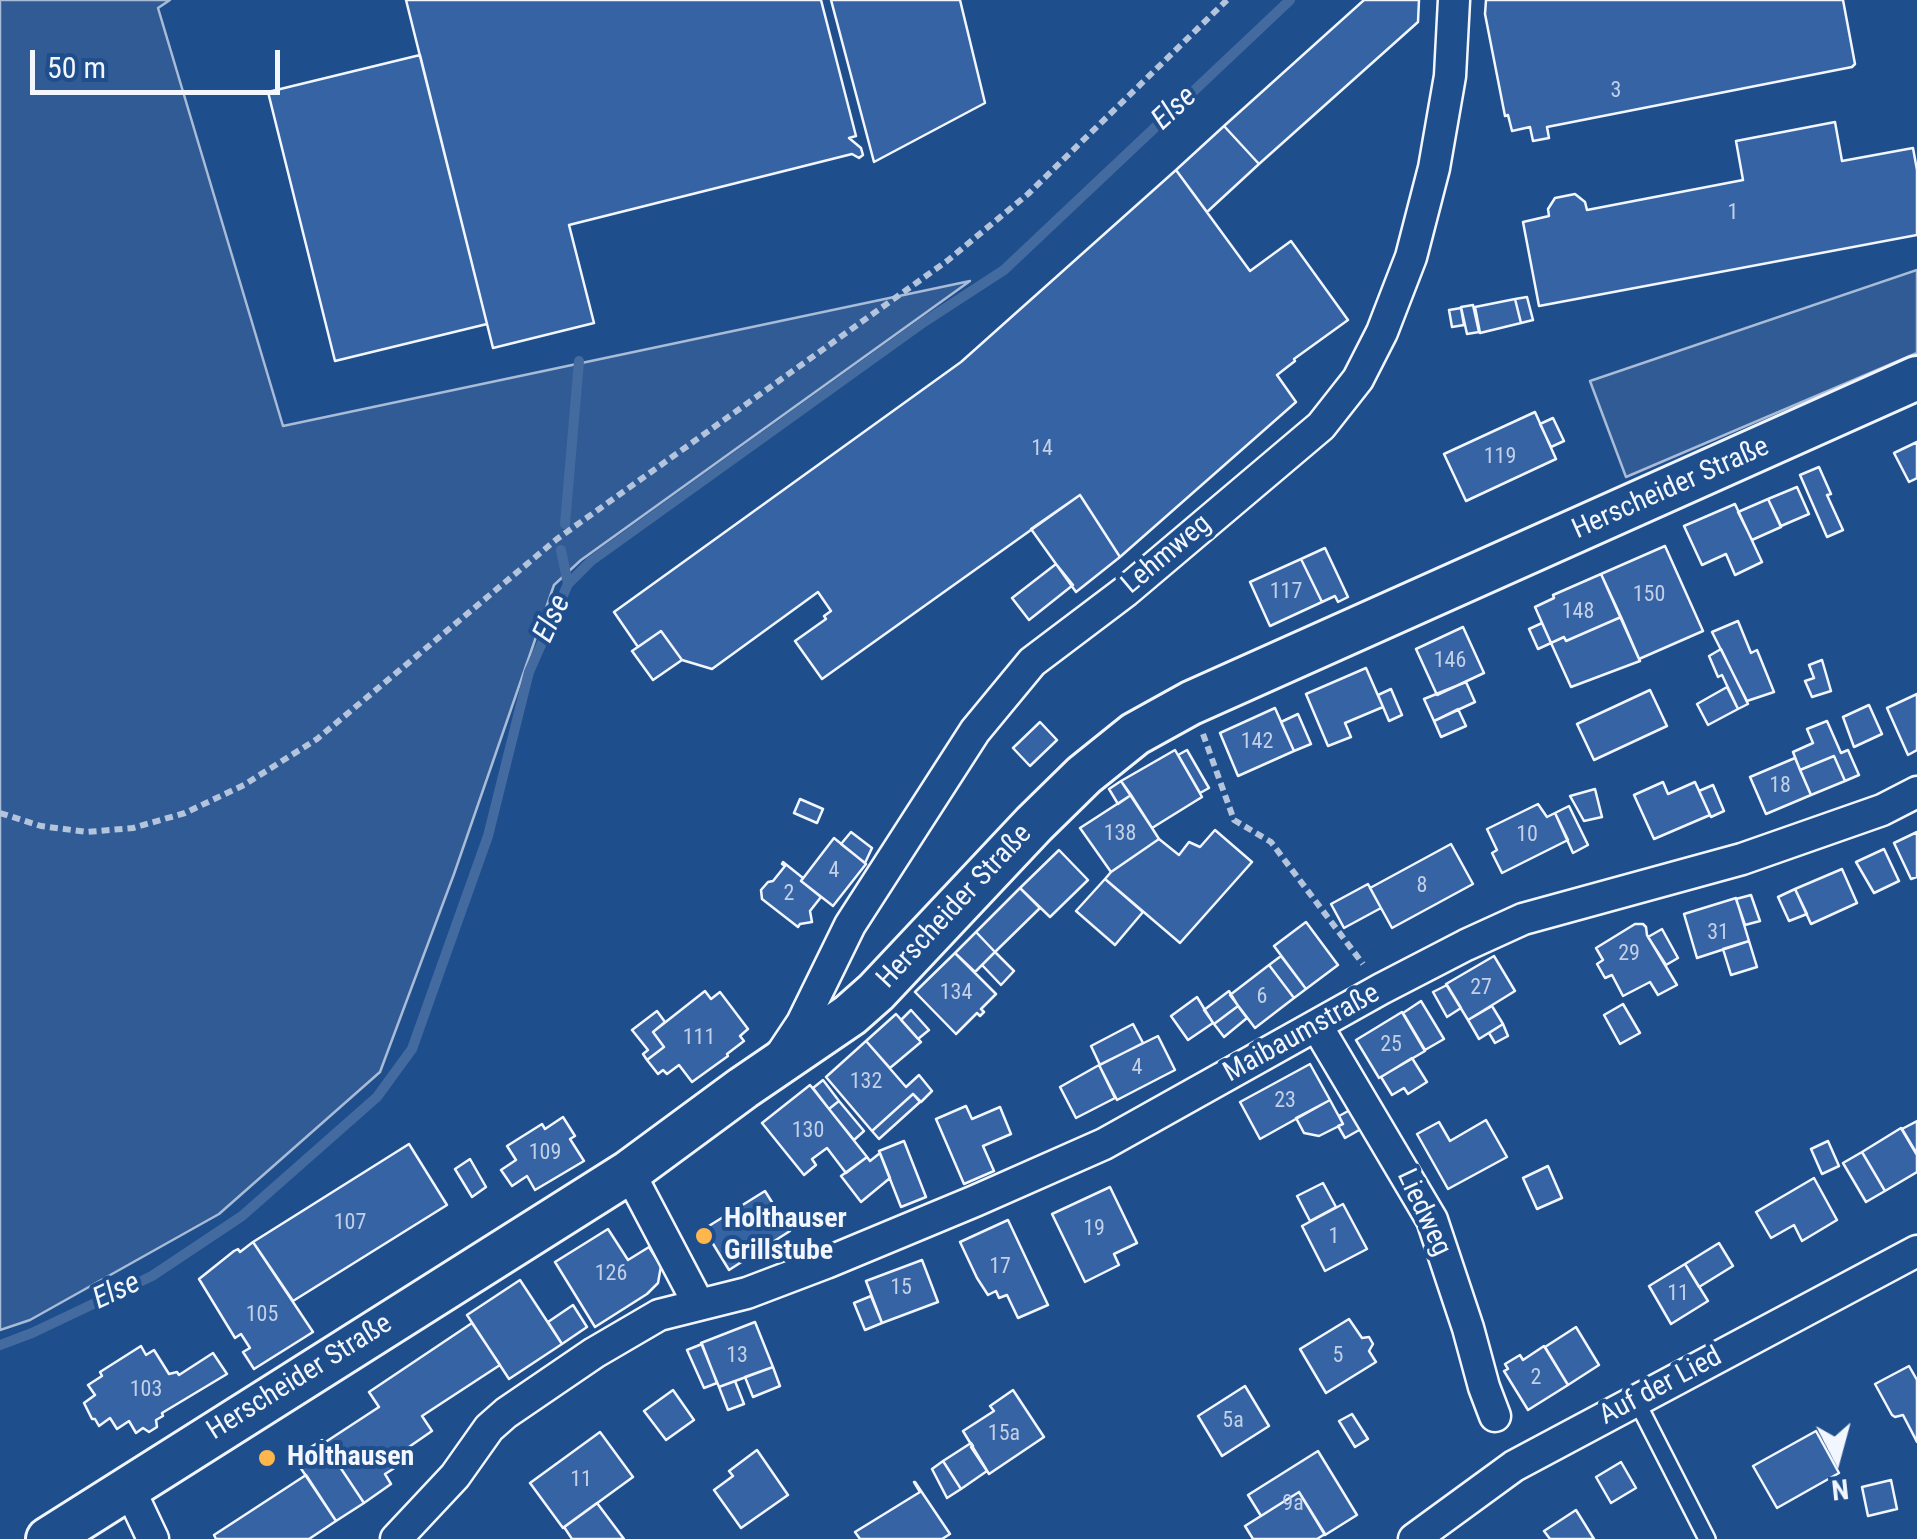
<!DOCTYPE html>
<meta charset="utf-8">
<style>
body{margin:0}
#map{position:relative;width:1917px;height:1539px;overflow:hidden;background:#1f4e8c;font-family:"Roboto Condensed",sans-serif}
canvas{display:block}
.north{position:absolute;left:1787px;top:1409px;width:100px;height:100px;-webkit-text-stroke:8px #1f4e8c;paint-order:stroke;rotate:174deg;font-size:28px;font-weight:700;line-height:40px;text-align:center;color:#f2f6ff}
.north::after{content:'';display:block;margin:auto;width:35px;height:45px;background:#f2f6ff;clip-path:polygon(50% 0,100% 100%,50% 72%,0 100%)}
.scale{position:absolute;left:30px;top:50px;width:250px;height:45px;box-sizing:border-box;border:5px solid #f2f6ff;border-top:0;padding-left:12px;font-size:30px;line-height:35px;white-space:nowrap;color:#f2f6ff;-webkit-text-stroke:8px #1f4e8c;paint-order:stroke}
</style>
<div id="map">
<canvas width="1917" height="1539"></canvas>
<div class="north">N</div>
<div class="scale">50 m</div>
</div>
<script>
const context = document.querySelector('canvas').getContext('2d');
context.lineJoin = 'round';
function fillPath(path, color) { context.fillStyle = color; context.fill(path, 'evenodd'); }
function trace(path, color, width, dash) { context.strokeStyle = color; context.lineWidth = width; context.lineCap = dash ? 'butt' : 'round'; context.setLineDash(dash || []); context.stroke(path); }
function label(font, color, halo, rows, align = 'center') {
  context.font = font + ' "Roboto Condensed",sans-serif'; context.lineWidth = 8; context.setLineDash([]); context.textBaseline = 'middle'; context.strokeStyle = halo; context.fillStyle = color; for (const [text, x, y, turn = 0] of rows) {
    context.save(); context.translate(x, y); context.rotate((+turn || 0) * Math.PI / 180); context.textAlign = isNaN(turn) ? turn : align; if (halo) context.strokeText(text, 0, 0); context.fillText(text, 0, 0); context.restore();
  }
}
const built = new Path2D(`
 M0,0H170L158,8L283,426L970,281L581,560L554,585L454,874L380,1072L219,1214L30,1320L0,1330Z
 M1917,270V353L1626,477L1590,381Z`);
fillPath(built, '#305b95');
trace(built, '#a8bbd7', 2.5);
trace(new Path2D(`
 M565,524L579,361
 M561,550L568,584
 M0,1345L32,1333L152,1276L242,1216L377,1097L412,1049L488,836L529,672L568,584L591,561L924,322L1004,270L1290,0`), '#446ba0', 10);
const building = new Path2D(`
 M406,0H821L856,136L849,138L861,148L863,155L859,158L852,154L569,225L594,323L493,348Z
 M831,0H960L985,103L874,162Z
 M1364,0H1419L1418,22L1259,164L1224,126Z
 M1486,0H1843L1855,64L1852,67L1547,127L1549,138L1533,141L1530,127L1512,131L1508,115L1505,116L1485,14Z
 M420,55L487,324L335,361L268,92Z
 M1835,122L1842,161L1913,148L1917,170V235L1539,306L1523,222L1549,216L1548,209L1555,198L1575,194L1585,202L1587,210L1743,180L1736,141Z
 M1224,126L1259,164L1207,212L1176,170Z
 M1176,170L1250,271L1291,241L1348,320L1294,359L1295,361L1277,375L1296,402L1120,557L1080,495L822,679L795,641L826,619L824,616L831,611L818,592L712,669L682,660L661,631L638,647L614,612L961,362Z
 M1527,297L1533,320L1521,323L1515,299Z
 M1515,299L1521,323L1480,333L1475,307Z
 M1473,305L1479,332L1467,334L1461,307Z
 M1461,308L1464,325L1452,327L1449,310Z
 M1535,412L1556,459L1466,501L1444,454Z
 M1553,418L1564,441L1551,447L1540,424Z
 M1917,442V478L1909,482L1894,453Z
 M1819,467L1831,494L1827,495L1843,530L1827,537L1800,475Z
 M1797,487L1809,514L1781,526L1768,499Z
 M1080,495L1120,557L1076,592L1031,529Z
 M1768,499L1781,527L1752,540L1738,512Z
 M1735,504L1762,562L1735,575L1726,554L1702,565L1684,526Z
 M1665,546L1703,631L1639,659L1601,574Z
 M1325,548L1348,597L1338,602L1335,596L1322,602L1301,559Z
 M1301,559L1322,602L1270,626L1250,582Z
 M1056,564L1073,585L1029,620L1012,598Z
 M1601,574L1621,617L1566,641L1564,637L1551,643L1535,607L1554,598L1553,595Z
 M1621,617L1640,661L1571,687L1551,643L1564,637L1566,641Z
 M1738,621L1751,653L1757,650L1774,692L1747,701L1712,632Z
 M1542,623L1551,643L1538,649L1529,629Z
 M1463,627L1484,673L1437,695L1416,649Z
 M661,631L682,660L653,680L632,651Z
 M1721,649L1748,704L1738,709L1722,675L1718,677L1709,656Z
 M1822,660L1831,691L1812,697L1805,681L1814,678L1809,665Z
 M1366,668L1383,707L1345,723L1351,737L1328,746L1306,694Z
 M1466,682L1475,702L1434,721L1424,699Z
 M1727,687L1738,709L1708,725L1697,704Z
 M1391,689L1402,715L1389,721L1378,695Z
 M1650,690L1667,726L1594,760L1577,724Z
 M1917,694V750L1908,755L1887,708Z
 M1869,705L1882,734L1854,747L1843,717Z
 M1275,708L1294,751L1238,776L1220,733Z
 M1458,709L1466,726L1441,737L1434,721Z
 M1298,714L1311,744L1294,751L1281,722Z
 M1827,721L1841,753L1848,750L1859,775L1845,781L1834,756L1800,770L1793,752L1813,743L1807,729Z
 M1040,722L1057,740L1030,766L1013,748Z
 M1175,750L1202,797L1152,828L1121,781Z
 M1187,750L1209,788L1200,793L1178,755Z
 M1834,756L1845,781L1811,795L1800,770Z
 M1795,758L1811,795L1766,814L1750,777Z
 M1121,781L1131,795L1118,804L1109,789Z
 M1663,782L1668,794L1695,782L1710,815L1654,839L1634,795Z
 M1713,785L1724,811L1711,817L1699,791Z
 M1595,789L1602,817L1584,821L1570,796Z
 M1131,795L1159,839L1111,872L1080,828Z
 M800,799L823,809L817,823L794,813Z
 M1538,804L1547,817L1555,813L1568,840L1502,873L1492,853L1497,850L1487,829Z
 M1569,806L1588,845L1573,853L1555,813Z
 M1215,830L1252,862L1180,943L1105,879L1111,872L1159,839L1179,855L1189,842L1200,847Z
 M851,832L872,848L865,863L841,844Z
 M1917,832V877L1911,879L1894,843Z
 M834,838L866,864L833,906L801,881Z
 M1451,844L1473,884L1392,928L1370,888Z
 M1884,849L1899,881L1874,893L1856,862Z
 M1059,850L1088,880L1050,917L1020,888Z
 M783,862L803,878L801,881L821,897L810,911L812,922L800,924L798,927L762,899L761,890L768,882L773,881L785,866L782,864Z
 M1842,869L1857,903L1811,924L1795,889Z
 M1105,879L1143,912L1115,945L1076,911Z
 M1368,884L1381,908L1344,928L1331,904Z
 M1020,888L1040,908L995,952L976,932Z
 M1795,889L1807,914L1789,921L1778,897Z
 M1751,895L1760,921L1745,925L1736,899Z
 M1736,898L1749,941L1697,958L1684,914Z
 M1306,922L1338,965L1306,989L1274,946Z
 M1635,924H1643L1646,927L1647,935L1677,985L1658,995L1650,982L1623,996L1612,975L1605,978L1597,964L1603,960L1596,948Z
 M1662,929L1678,958L1666,965L1648,937Z
 M976,932L995,952L975,972L955,953Z
 M1749,941L1757,967L1731,975L1723,949Z
 M995,952L1014,971L1001,985L982,965Z
 M955,953L996,994L981,1009L984,1012L980,1016L977,1013L956,1034L915,992Z
 M1281,956L1306,989L1294,998L1269,965Z
 M1494,956L1515,991L1468,1020L1446,984Z
 M1269,965L1294,998L1255,1028L1230,995Z
 M1447,985L1461,1008L1447,1017L1433,992Z
 M705,991L711,999L720,992L748,1029L740,1036L744,1041L727,1054L728,1056L692,1082L679,1065L667,1074L663,1070L658,1074L647,1060L664,1047L653,1032Z
 M1229,991L1238,1006L1214,1024L1204,1010Z
 M1197,997L1213,1023L1188,1040L1171,1016Z
 M1421,1001L1444,1039L1425,1050L1403,1013Z
 M1623,1004L1640,1033L1620,1044L1604,1015Z
 M1238,1006L1247,1018L1224,1037L1214,1024Z
 M1492,1006L1503,1024L1479,1039L1468,1020Z
 M911,1010L929,1030L918,1039L901,1020Z
 M657,1011L665,1022L653,1032L664,1047L647,1060L643,1054L648,1050L632,1030Z
 M1402,1012L1425,1051L1379,1078L1356,1040Z
 M896,1014L921,1042L890,1068L866,1041Z
 M1133,1024L1143,1043L1100,1065L1091,1046Z
 M1503,1024L1508,1036L1495,1043L1489,1033Z
 M1158,1036L1175,1070L1117,1100L1099,1065Z
 M866,1041L906,1087L919,1075L932,1091L921,1102L913,1094L872,1131L826,1077Z
 M1412,1058L1427,1082L1408,1094L1404,1088L1392,1095L1381,1077Z
 M1310,1064L1330,1100L1260,1139L1240,1102Z
 M1099,1065L1115,1098L1076,1118L1060,1087Z
 M823,1080L839,1101L829,1109L813,1088Z
 M810,1085L867,1157L846,1173L827,1148L812,1159L816,1165L804,1175L762,1123Z
 M913,1094L920,1102L879,1139L872,1131Z
 M1330,1100L1343,1124L1319,1136L1304,1133L1296,1118Z
 M839,1101L864,1131L854,1140L829,1109Z
 M966,1106L972,1119L1000,1107L1011,1134L983,1146L994,1171L964,1184L936,1119Z
 M1350,1110L1361,1129L1345,1138L1338,1126L1343,1124L1339,1116Z
 M563,1117L575,1136L570,1139L584,1161L535,1190L527,1176L512,1186L501,1170L516,1160L507,1146L542,1124L545,1129Z
 M1486,1120L1507,1157L1448,1189L1417,1134L1439,1122L1450,1141Z
 M1917,1121V1154L1902,1129Z
 M1901,1128L1917,1155V1172L1885,1191L1862,1152Z
 M904,1141L926,1197L901,1207L879,1151Z
 M1828,1141L1839,1166L1822,1174L1811,1149Z
 M409,1144L447,1205L293,1301L253,1242Z
 M1862,1152L1885,1191L1866,1202L1843,1163Z
 M880,1153L890,1178L861,1202L841,1176L867,1157L870,1161Z
 M470,1159L486,1187L472,1197L455,1169Z
 M1548,1166L1562,1198L1537,1209L1523,1178Z
 M1814,1178L1837,1220L1802,1241L1794,1225L1771,1238L1756,1212Z
 M1323,1183L1336,1207L1310,1221L1297,1196Z
 M1110,1187L1137,1243L1114,1254L1119,1265L1085,1282L1052,1214Z
 M765,1191L790,1231L729,1270L704,1229Z
 M1343,1204L1367,1249L1325,1271L1302,1226Z
 M1008,1220L1048,1305L1018,1318L1007,1295L999,1298L996,1291L988,1295L977,1278L960,1242Z
 M608,1229L628,1260L649,1247L661,1266L658,1283L647,1294L595,1327L555,1262Z
 M253,1242L313,1332L254,1369L243,1352L250,1348L241,1334L235,1338L199,1279L234,1251L238,1249L240,1252Z
 M1719,1243L1733,1266L1699,1287L1685,1264Z
 M922,1260L938,1302L882,1323L866,1281Z
 M1685,1264L1708,1301L1671,1324L1649,1286Z
 M520,1280L562,1344L509,1379L467,1315Z
 M871,1296L882,1323L865,1330L854,1303Z
 M573,1305L587,1327L562,1344L548,1322Z
 M1349,1319L1362,1338L1369,1337L1373,1344L1369,1351L1376,1362L1326,1393L1300,1349Z
 M755,1322L773,1367L719,1387L701,1343Z
 M472,1323L500,1365L422,1416L432,1431L406,1449L412,1457L385,1474L391,1484L364,1503L324,1443L379,1407L369,1392Z
 M1576,1327L1599,1365L1568,1385L1545,1347Z
 M702,1344L717,1383L704,1388L687,1350Z
 M141,1346L146,1355L154,1350L169,1374L177,1372L179,1375L213,1353L227,1374L162,1413L163,1416L156,1420L157,1427L149,1432L143,1428L136,1433L129,1421L117,1429L110,1418L99,1426L95,1419H92L84,1403L95,1395L88,1385L102,1376L100,1372Z
 M1544,1346L1568,1385L1528,1410L1504,1371L1508,1369L1505,1364L1520,1355L1523,1360Z
 M1909,1366L1917,1380V1442L1903,1415L1895,1417L1892,1415L1875,1384Z
 M773,1367L780,1386L753,1397L745,1377Z
 M735,1381L744,1404L728,1410L719,1387Z
 M1245,1386L1269,1426L1222,1456L1198,1416Z
 M673,1390L694,1420L666,1440L644,1411Z
 M1013,1390L1044,1437L989,1474L963,1431L994,1411L990,1406Z
 M1352,1414L1368,1439L1355,1447L1339,1421Z
 M1816,1431L1839,1473L1777,1508L1753,1466Z
 M600,1432L633,1477L563,1528L530,1483Z
 M322,1440L364,1503L336,1521L294,1458Z
 M971,1443L973,1446L971,1447L987,1471L961,1489L943,1461Z
 M757,1450L788,1495L741,1528L714,1490L733,1476L729,1471Z
 M1318,1451L1357,1515L1325,1535L1299,1492L1261,1516L1248,1495Z
 M943,1461L961,1489L947,1498L932,1469Z
 M1621,1462L1636,1488L1611,1503L1596,1477Z
 M306,1475L336,1521L309,1539H216L214,1535Z
 M1891,1480L1897,1509L1868,1516L1862,1487Z
 M914,1482H915L950,1534L942,1539H860L855,1532L920,1492Z
 M1299,1492L1325,1534L1317,1539H1253L1245,1526Z
 M597,1503L624,1539H572L564,1527Z
 M1576,1510L1594,1539H1550L1544,1531Z`);
fillPath(building, '#3563a3');
trace(building, '#f2f6ff', 2.5);
const service = new Path2D(`
 M1636,1400L1707,1539`);
const minor = new Path2D(`
 M1317,1026L1432,1220L1468,1328L1484,1387L1495,1416
 M782,1053L802,1023L850,925L975,731L1032,662L1126,591L1321,426L1358,379L1382,332L1411,257L1434,168L1450,76L1454,0
 M629,1172L699,1305
 M128,1486L153,1539
 M396,1539L455,1476L489,1428L506,1413L594,1353L659,1315L747,1293L826,1263L975,1201L1104,1144L1381,989L1466,945L1523,919L1742,859L1882,810L1917,792
 M1414,1539L1514,1466L1917,1251`);
const secondary = new Path2D(`
 M48,1539L629,1172L743,1088L850,1015L876,992L1034,824L1084,775L1135,734L1191,703L1917,378`);
trace(service, '#f2f6ff', 20);
trace(minor, '#f2f6ff', 35);
trace(secondary, '#f2f6ff', 48);
trace(new Path2D(`
 M1203,734L1234,820L1271,842L1363,964
 M0,813L41,826L87,832L133,828L185,813L244,785L317,739L557,539L947,261L1028,194L1227,0`), '#b3c4dc', 6, [8, 5]);
trace(service, '#1f4e8c', 15);
trace(minor, '#1f4e8c', 30);
trace(secondary, '#1f4e8c', 42);
for (const [x, y, r, color] of [
 [704,1236,10,"#ffb74d"],
 [267,1458,10,"#ffb74d"]
]) { const dot = new Path2D(); dot.arc(x, y, r, 0, 2 * Math.PI); context.fillStyle = color; context.fill(dot); trace(dot, '#1f4e8c', 4); }
label('22px', '#c3d1e8', null, [
 ["3",1616,91],
 ["1",1733,213],
 ["14",1042,449],
 ["119",1500,457],
 ["117",1286,592],
 ["150",1649,595],
 ["148",1578,612],
 ["146",1450,661],
 ["142",1257,742],
 ["18",1780,786],
 ["138",1120,834],
 ["10",1527,835],
 ["4",834,871],
 ["8",1422,886],
 ["2",789,894],
 ["31",1718,933],
 ["29",1629,954],
 ["27",1481,988],
 ["134",956,993],
 ["6",1262,997],
 ["111",699,1038],
 ["25",1391,1045],
 ["4",1137,1068],
 ["132",866,1082],
 ["23",1285,1101],
 ["130",808,1131],
 ["109",545,1153],
 ["107",350,1223],
 ["19",1094,1229],
 ["1",1334,1237],
 ["17",1000,1267],
 ["126",611,1274],
 ["15",901,1288],
 ["11",1678,1294],
 ["105",262,1315],
 ["13",737,1356],
 ["5",1338,1356],
 ["2",1536,1378],
 ["103",146,1390],
 ["5a",1233,1421],
 ["15a",1004,1434],
 ["11",581,1480],
 ["9a",1293,1504]
]);
label('28px', '#f2f6ff', '#1f4e8c', [
 ["Herscheider Straße",1671,489,-24],
 ["Lehmweg",1167,555,-40],
 ["Herscheider Straße",955,907,-47],
 ["Maibaumstraße",1302,1034,-29],
 ["Liedweg",1423,1213,65],
 ["Herscheider Straße",300,1378,-32],
 ["Auf der Lied",1661,1387,-28]
]);
label('bold 28px', '#f2f6ff', '#1f4e8c', [
 ["Holthauser",724,1220],
 ["Grillstube",724,1252],
 ["Holthausen",287,1458]
], 'left');
label('italic 30px', '#f2f6ff', '#1f4e8c', [
 ["Else",1175,109,-43],
 ["Else",553,619,-65],
 ["Else",117,1292,-25]
]);
</script>
